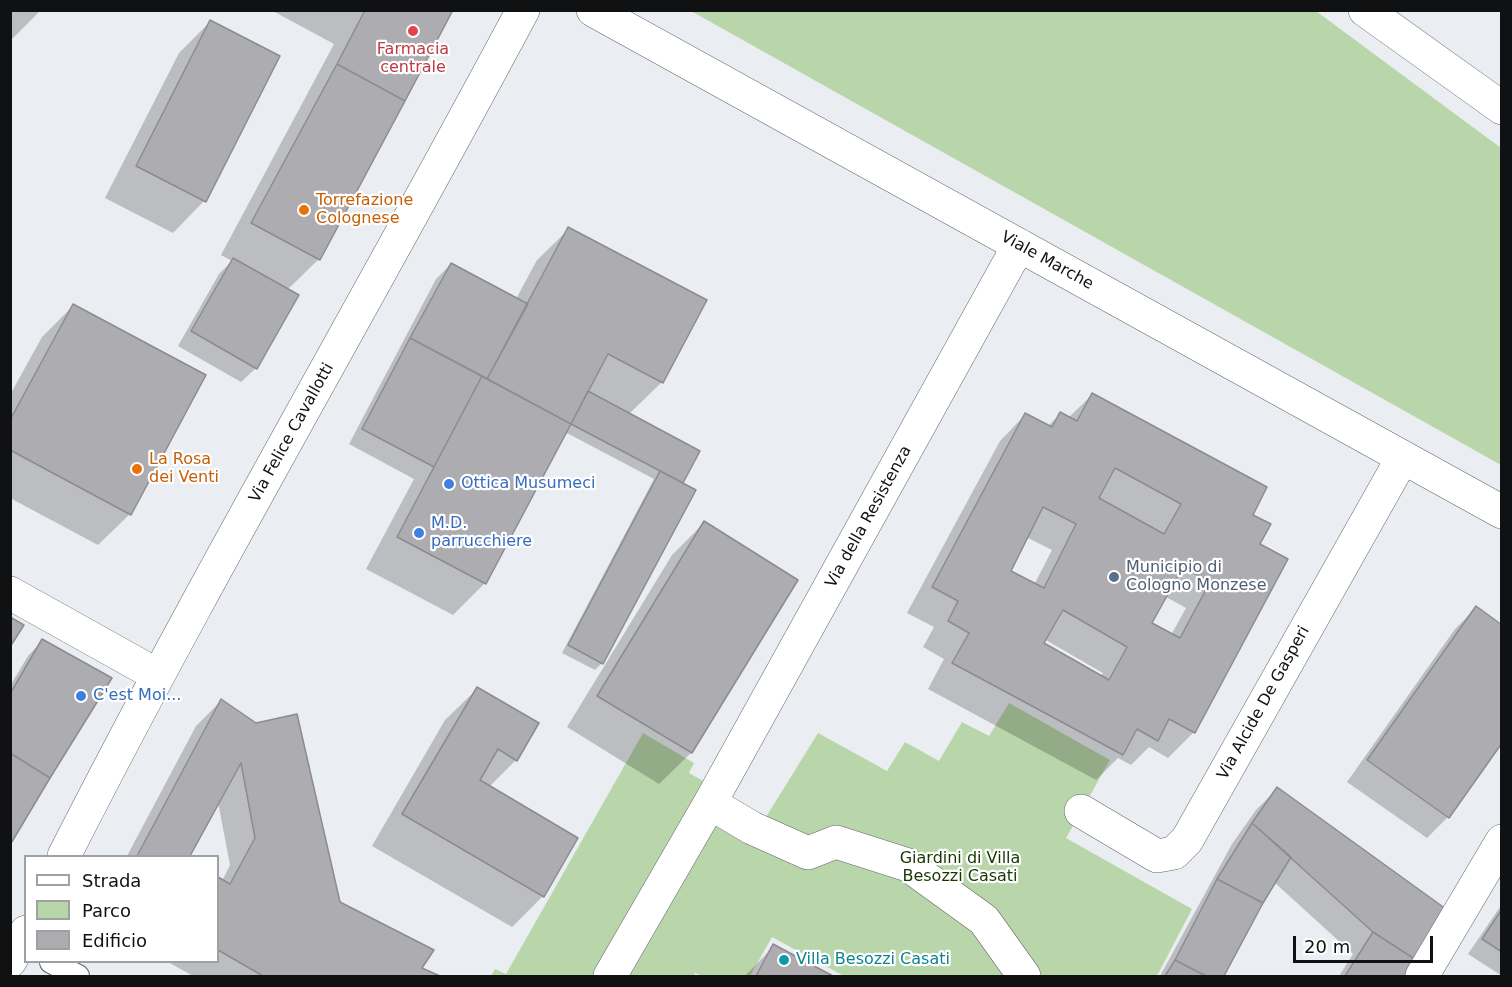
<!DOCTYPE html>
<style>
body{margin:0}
#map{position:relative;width:1512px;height:987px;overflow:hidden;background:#eaedf1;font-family:"DejaVu Sans",sans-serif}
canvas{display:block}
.frame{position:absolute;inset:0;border:12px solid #101112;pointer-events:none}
.legend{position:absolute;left:24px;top:855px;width:195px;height:108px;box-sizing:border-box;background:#fff;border:2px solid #9fa0a0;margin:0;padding:8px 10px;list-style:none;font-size:18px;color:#101112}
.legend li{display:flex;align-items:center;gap:12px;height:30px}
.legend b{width:30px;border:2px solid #9fa0a0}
.scale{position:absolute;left:1293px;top:936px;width:140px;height:27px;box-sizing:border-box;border:3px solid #101112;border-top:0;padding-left:8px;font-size:18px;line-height:21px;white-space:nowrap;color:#101112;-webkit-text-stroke:4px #fff;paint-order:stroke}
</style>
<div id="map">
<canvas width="1512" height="987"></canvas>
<div class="frame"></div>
<ul class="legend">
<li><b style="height:8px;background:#fff"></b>Strada</li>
<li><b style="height:16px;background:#b9d6ab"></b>Parco</li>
<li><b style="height:16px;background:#acacb1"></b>Edificio</li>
</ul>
<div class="scale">20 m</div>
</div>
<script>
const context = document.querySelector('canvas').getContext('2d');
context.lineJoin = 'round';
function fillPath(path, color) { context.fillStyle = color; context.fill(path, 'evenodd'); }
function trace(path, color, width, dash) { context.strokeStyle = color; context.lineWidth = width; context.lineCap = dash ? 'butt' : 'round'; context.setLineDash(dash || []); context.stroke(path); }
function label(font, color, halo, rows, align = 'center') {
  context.font = font + ' "DejaVu Sans",sans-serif'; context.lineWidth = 4.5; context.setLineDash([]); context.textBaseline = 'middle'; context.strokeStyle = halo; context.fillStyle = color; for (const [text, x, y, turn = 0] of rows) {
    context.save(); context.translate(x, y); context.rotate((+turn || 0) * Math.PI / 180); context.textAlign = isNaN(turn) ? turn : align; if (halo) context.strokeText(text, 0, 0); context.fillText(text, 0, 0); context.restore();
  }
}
fillPath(new Path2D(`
 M691,11H1316L1501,148V465Z
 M1009,703L1110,760L1066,838L1192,909L1157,976H844L772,937L750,976H703L695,973L694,976H491L495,969L506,974L643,733L694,763L689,773L766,817L818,733L887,771L905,742L939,761L962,722L989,736Z`), '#b9d6ab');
fillPath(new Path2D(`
 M10,10H41L10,41Z
 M271,10H452L319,259L287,290L256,368L241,382L178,346L219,274L232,261L221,255L334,44Z
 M210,22L278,56L204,201L173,233L105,198L179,53Z
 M569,229L662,382L629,414L698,451L681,484L602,663L595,670L562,653L654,479L565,432L485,583L453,615L366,569L414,479L349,444L436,279L451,264L516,299L537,260Z
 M73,306L130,514L98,545L10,498V395L42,337Z
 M1092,395L1251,515L1258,545L1286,560L1194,732L1168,758L1149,747L1131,765L1118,758L1096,780L928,689L944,659L923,647L934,627L907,613L1000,441L1025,415L1047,427L1060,414L1068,418ZM1026,537L1052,550L1034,585L1009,572ZM1166,597L1186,608L1171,635L1150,623ZM1044,639L1103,673L1100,677L1041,644Z
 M704,523L796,580L691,753L659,784L567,727L672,555Z
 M1476,608L1448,817L1427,838L1347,782L1455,629Z
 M42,641L10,842V686L28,656Z
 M477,689L516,760L489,787L543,896L512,927L372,846L445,720Z
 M222,700L338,903L420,969L436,976H193L168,962H218V878L222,881L230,865L218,802L188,856H127L196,726Z
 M1277,789L1419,976H1339L1353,954L1274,882L1222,976H1160L1232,844L1256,810Z
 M1502,904V976L1468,954Z
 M774,946L829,976H745Z`), '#0003');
const building = new Path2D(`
 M361,10H453L405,101L337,64L364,12Z
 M210,20L280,56L206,202L136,166Z
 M337,64L405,101L320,260L251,223Z
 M568,227L707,300L663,383L608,354L571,424L487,379Z
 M233,258L299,295L257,369L191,331Z
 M451,263L528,304L487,379L410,338Z
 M73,304L206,375L131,515L10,450V420Z
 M410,338L482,376L434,467L362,429Z
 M482,376L571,424L486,584L397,537Z
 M588,391L700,451L683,483L571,424Z
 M1092,393L1267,487L1253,515L1271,524L1260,544L1288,559L1195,733L1169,719L1158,741L1137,729L1123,755L952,663L969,633L948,621L958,601L932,587L1025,413L1052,427L1060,412L1077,421ZM1115,468L1181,504L1164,534L1099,498ZM1043,507L1076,524L1044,588L1011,571ZM1183,567L1210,582L1180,638L1152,623ZM1063,610L1127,647L1109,680L1044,643Z
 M660,471L696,490L603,664L568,645Z
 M704,521L798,580L692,753L597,696Z
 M1476,606L1502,625V743L1449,818L1367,760Z
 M10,617L24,625L10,647Z
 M42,639L112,678L50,778L10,753V694Z
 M477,687L539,723L517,761L498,749L480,780L578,838L544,897L402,814Z
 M221,699L256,723L297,714L340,902L434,950L422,968L440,976H263L218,950V877L230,884L255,838L241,763L190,856H137Z
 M10,753L50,778L10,845Z
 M1277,787L1446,909L1427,967L1373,932L1252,823Z
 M1252,823L1291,857L1263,903L1217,879Z
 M1217,879L1263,903L1224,976H1206L1175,960Z
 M1502,909V952L1482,939Z
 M1373,932L1427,967L1420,976H1345Z
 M773,944L833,976H756Z
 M1175,960L1206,976H1165Z`);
fillPath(building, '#acacb1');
trace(building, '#8b8b90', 1.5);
const lane = new Path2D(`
 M51,962L78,976`);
const street = new Path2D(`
 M593,10L1502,512
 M1365,10L1502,108
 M10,593L157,675
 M710,803L752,828L808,853L836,842L908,865L984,920L1024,976
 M1081,811L1157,856L1174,853L1187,840L1403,457
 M610,976L710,803L1019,245
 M1422,976L1502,841`);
const secondary = new Path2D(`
 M64,856C209,570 372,294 523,10
 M10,961L26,932`);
trace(lane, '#636569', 24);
trace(street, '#636569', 34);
trace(secondary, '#636569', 34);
trace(lane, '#fff', 22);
trace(street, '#fff', 33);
trace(secondary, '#fff', 33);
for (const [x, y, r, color] of [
 [413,31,6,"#e0444e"],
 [304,210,6,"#e8710a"],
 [137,469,6,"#e8710a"],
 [449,484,6,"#3f7fe0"],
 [419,533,6,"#3f7fe0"],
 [1114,577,6,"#5c6f8a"],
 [81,696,6,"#3f7fe0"],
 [784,960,6,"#0f9aa8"]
]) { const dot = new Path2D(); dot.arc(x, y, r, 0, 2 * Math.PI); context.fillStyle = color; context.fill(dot); trace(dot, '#fff', 2); }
label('16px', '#be3a42', '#fff', [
 ["Farmacia",413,50],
 ["centrale",413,68]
]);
label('16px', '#c56008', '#fff', [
 ["Torrefazione",316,201],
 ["Colognese",316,219],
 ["La Rosa",149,460],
 ["dei Venti",149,478]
], 'left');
label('16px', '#101112', '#fff', [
 ["Viale Marche",1047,261,29],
 ["Via Felice Cavallotti",292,433,-61],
 ["Via della Resistenza",869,517,-61],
 ["Via Alcide De Gasperi",1264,703,-61]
]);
label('16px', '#366cbe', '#fff', [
 ["Ottica Musumeci",461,484],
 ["M.D.",431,524],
 ["parrucchiere",431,542],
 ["C'est Moi...",93,696]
], 'left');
label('16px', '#4e5e75', '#fff', [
 ["Municipio di",1126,568],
 ["Cologno Monzese",1126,586]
], 'left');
label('16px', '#173601', '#fff', [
 ["Giardini di Villa",960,859],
 ["Besozzi Casati",960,877]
]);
label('16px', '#0d838f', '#fff', [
 ["Villa Besozzi Casati",796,960]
], 'left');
</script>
